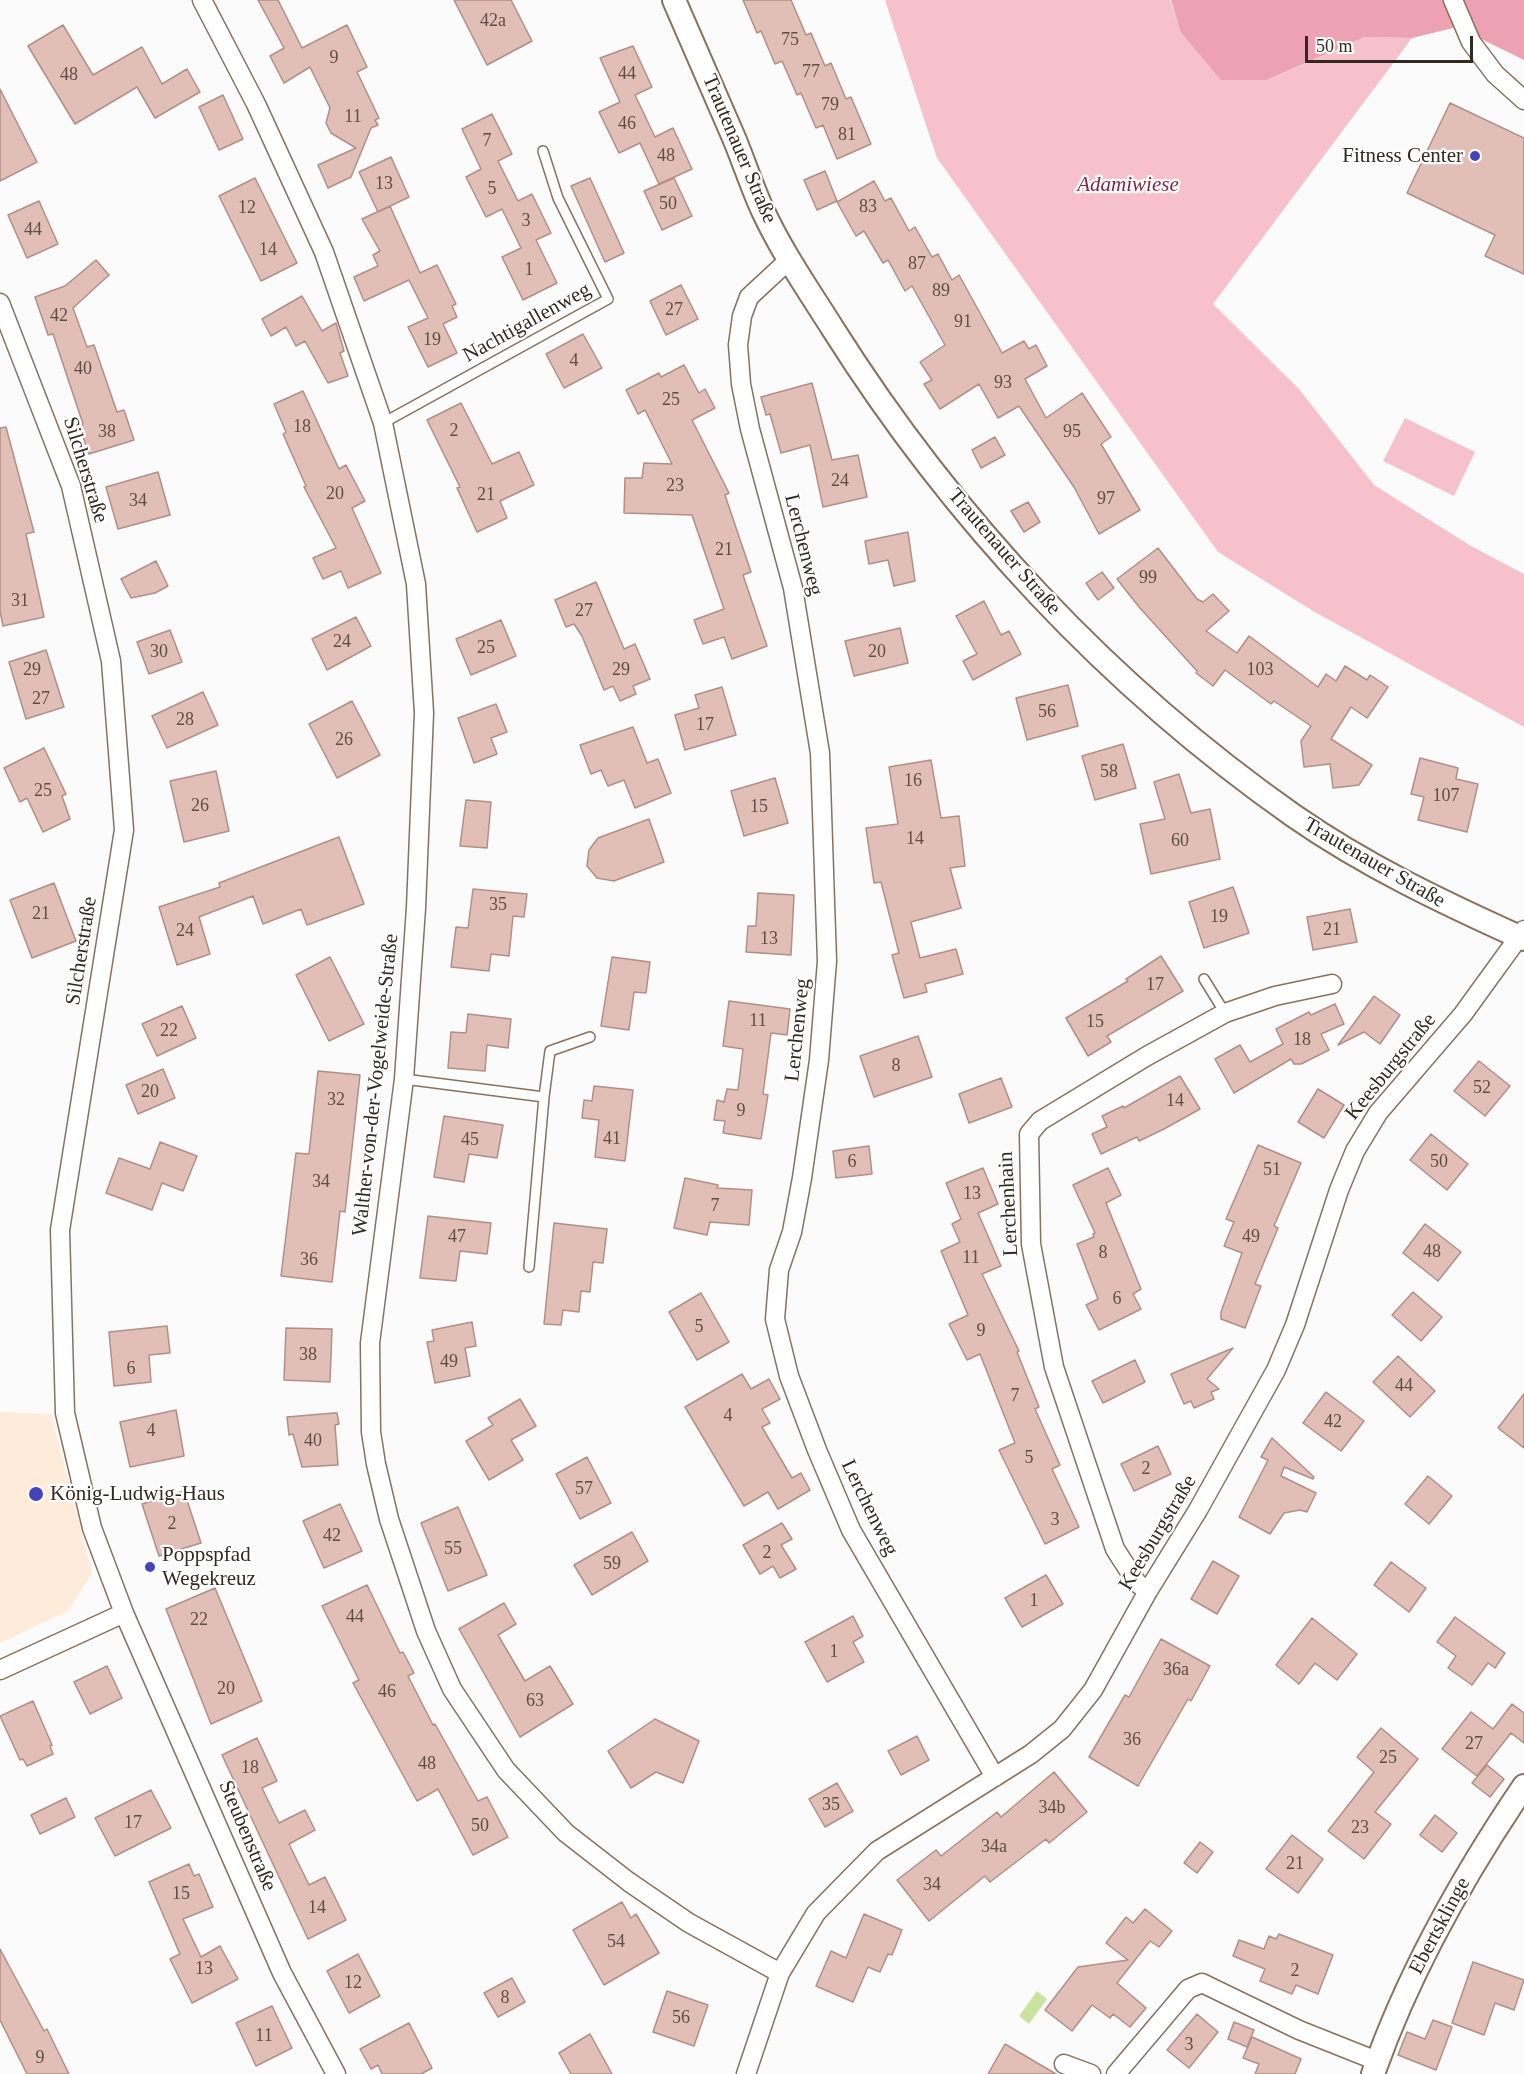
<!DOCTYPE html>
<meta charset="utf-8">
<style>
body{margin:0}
#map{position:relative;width:1524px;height:2074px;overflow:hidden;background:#fbfbfb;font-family:Georgia,serif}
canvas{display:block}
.scale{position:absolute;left:1305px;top:36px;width:168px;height:27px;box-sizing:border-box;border:3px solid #332920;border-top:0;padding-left:8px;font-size:18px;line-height:21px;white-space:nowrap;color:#332920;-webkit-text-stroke:4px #fff;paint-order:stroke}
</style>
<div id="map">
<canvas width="1524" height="2074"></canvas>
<div class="scale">50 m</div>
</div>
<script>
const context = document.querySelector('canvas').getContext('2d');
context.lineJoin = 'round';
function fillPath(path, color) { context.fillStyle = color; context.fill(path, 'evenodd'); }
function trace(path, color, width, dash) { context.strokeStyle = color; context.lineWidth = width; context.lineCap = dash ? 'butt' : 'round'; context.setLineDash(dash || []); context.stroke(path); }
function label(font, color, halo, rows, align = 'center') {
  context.font = font + ' Georgia,serif'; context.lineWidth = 4.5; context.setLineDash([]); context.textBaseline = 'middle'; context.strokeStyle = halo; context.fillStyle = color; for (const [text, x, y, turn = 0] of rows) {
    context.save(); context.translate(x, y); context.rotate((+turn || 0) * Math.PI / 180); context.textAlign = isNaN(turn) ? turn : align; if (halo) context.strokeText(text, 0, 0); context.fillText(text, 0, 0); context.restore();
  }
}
fillPath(new Path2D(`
 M0,1412L51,1414L92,1573L68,1611L0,1643Z`), '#ffebda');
fillPath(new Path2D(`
 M885,0H1170L1180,31L1268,80L1365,37L1412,38L1213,304L1299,389L1374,485L1471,546L1524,574V727L1313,611L1218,552L937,158Z
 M1405,418L1475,452L1454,496L1383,461Z`), '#f7c1cc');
fillPath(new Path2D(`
 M1171,0H1524V60L1457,27L1412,38L1365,37L1267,80H1221L1180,31Z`), '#eca2b2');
fillPath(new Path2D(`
 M1037,1991L1047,1999L1029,2024L1019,2016Z`), '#cce3a0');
const building = new Path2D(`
 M258,0H278L302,48L347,25L367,67L357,72L379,118L375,120L378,125L371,128L351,177L328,188L318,165L356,148L331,133L326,123L330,108L310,67L284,83L270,56L284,48Z
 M454,0H511L532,41L487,65Z
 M743,0H791L806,35L811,33L825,66L831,63L846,99L851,97L871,144L837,159L823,125L816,128L801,93L797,95L782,61L775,64L761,31L757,33Z
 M63,25L93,75L142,47L162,84L187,69L200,92L155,118L137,87L75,124L28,46Z
 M633,46L652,87L635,95L655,137L673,128L692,169L659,184L640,143L619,153L599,112L620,102L600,58Z
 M0,89L37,162L0,181Z
 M223,95L243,139L219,150L199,107Z
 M1450,103L1524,138V274L1485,256L1495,235L1407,193Z
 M492,114L512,154L498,161L518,201L532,194L551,233L536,240L557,283L523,300L502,257L521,248L502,209L486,217L466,177L481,169L462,129Z
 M391,157L409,197L378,212L359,172Z
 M825,171L837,201L817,210L804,180Z
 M255,178L297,263L261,281L219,196Z
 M590,178L624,253L605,262L571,186Z
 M674,178L692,216L662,230L644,191Z
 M874,181L885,201L891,198L909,231L915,227L932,257L938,254L952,280L959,275L1002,353L1024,341L1029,349L1036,345L1047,366L1025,379L1046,418L1082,393L1111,437L1101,444L1140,510L1099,534L1074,487L1019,406L998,418L979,384L940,409L924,384L932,380L920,362L945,345L912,286L905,291L888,260L883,263L864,231L856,236L837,202Z
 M39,201L58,244L27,258L8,215Z
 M390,206L420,273L437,265L456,304L452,306L457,317L443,324L457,353L428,367L408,327L428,318L409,280L364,301L354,277L378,266L373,255L380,251L362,219Z
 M96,260L109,275L73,308L87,347L94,345L117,412L124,410L134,440L89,454L79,425L83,424L53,334L48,335L35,297L65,286Z
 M681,285L698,319L666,335L650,301Z
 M302,296L322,331L336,323L344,351L340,353L348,376L328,383L305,341L296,346L286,327L271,336L262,319Z
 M583,334L602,368L564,388L546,354Z
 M684,365L699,393L705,389L715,408L692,420L729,493L725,495L751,572L743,575L767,646L732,659L724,637L703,644L694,620L724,609L692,515L624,513L625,478H642L644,463L672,464L645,410L638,414L626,390L659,373L661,377Z
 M812,383L832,460L858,455L867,497L823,507L810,445L781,453L770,414L766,415L761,397Z
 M303,391L339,469L346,465L365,501L352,508L381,573L348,588L341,571L323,579L313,558L336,548L304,487L306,486L283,434L286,432L274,404Z
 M461,403L492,464L519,452L534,485L500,501L507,518L477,532L457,488L460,487L427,420Z
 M6,427L34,532L26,534L44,617L3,626L0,611V428Z
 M995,437L1005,455L981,468L972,450Z
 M158,472L170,515L118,529L106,487Z
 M1028,502L1040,522L1024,532L1011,511Z
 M908,532L915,581L894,586L888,560L869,564L865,541Z
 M1158,548L1197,599L1203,602L1213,594L1229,611L1206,631L1237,653L1249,636L1318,687L1326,674L1336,681L1345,666L1367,680L1370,675L1388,687L1367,718L1351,707L1331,739L1372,765L1359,785L1333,788L1330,764L1304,767L1301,741L1311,726L1274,701L1271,704L1225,670L1213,686L1196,673L1197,671L1139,607L1117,579Z
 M156,561L168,586L155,593L131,598L121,579Z
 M1102,572L1114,588L1098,600L1086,583Z
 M596,582L624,649L635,644L650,679L633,686L636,694L620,701L613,686L604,690L582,636L574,624L566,627L555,600Z
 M984,601L1001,635L1009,631L1021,654L973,680L963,661L977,654L956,616Z
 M356,617L371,646L327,670L312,639Z
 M501,620L516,656L471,675L456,639Z
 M900,628L908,663L854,676L845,641Z
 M170,630L182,662L149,674L137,642Z
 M46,650L64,707L26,719L9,662Z
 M1068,685L1078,726L1027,740L1016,698Z
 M722,687L736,735L685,750L675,715L699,708L695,695Z
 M203,692L218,725L167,748L152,716Z
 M352,701L380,755L337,778L309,724Z
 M496,704L507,732L491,738L497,754L474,763L458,718Z
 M633,727L647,763L658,759L671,793L635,808L624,780L608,786L601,770L591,774L580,745Z
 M1123,744L1136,788L1095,800L1082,756Z
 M44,748L66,794L62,796L70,819L43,832L27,798L20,802L4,768Z
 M1420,758L1458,768L1456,779L1478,784L1467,832L1418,820L1424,797L1411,794Z
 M931,760L941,818L959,816L965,866L950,868L961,908L911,922L920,958L956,949L963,974L925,984L927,992L904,998L892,955L899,953L881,882L874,883L866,828L898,824L889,767Z
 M216,771L229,831L184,842L170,781Z
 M1179,774L1191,813L1210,809L1220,859L1151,874L1140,824L1165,819L1154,782Z
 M775,778L788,823L744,836L731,791Z
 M466,800L491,802L487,848L460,846Z
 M649,819L664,862L614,881L597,878L587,866L589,850L598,838Z
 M339,837L364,904L307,925L301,909L263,924L253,896L199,917L210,954L177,965L159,907L220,887L219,883Z
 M54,883L76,941L32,958L10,900Z
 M1233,887L1249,933L1204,948L1189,902Z
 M473,889L527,894L524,917L513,916L509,956L491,954L489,971L451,967L456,927L468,928Z
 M758,893L794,895L791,955L746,952L748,926H756Z
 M1350,909L1357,942L1313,950L1307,917Z
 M1161,956L1183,991L1107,1036L1111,1042L1088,1056L1066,1018L1128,981L1126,979Z
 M330,957L364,1024L329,1041L296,975Z
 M612,957L650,962L646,993L634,992L629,1030L601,1026Z
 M1374,996L1400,1015L1380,1044L1364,1032L1338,1045Z
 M729,1001L790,1009L787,1035L771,1033L763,1094L768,1095L761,1139L723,1133L725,1121L714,1120L717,1100L724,1102L727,1089L738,1090L743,1049L723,1046Z
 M1335,1004L1344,1024L1321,1034L1329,1050L1301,1064H1294L1291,1059L1234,1093L1215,1059L1240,1045L1250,1062L1283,1044L1276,1029L1309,1012L1311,1015Z
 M182,1006L196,1038L157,1056L142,1024Z
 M468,1014L511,1019L508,1048L487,1045L485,1071L448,1068L451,1032L466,1033Z
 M918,1036L932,1077L874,1097L860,1056Z
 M1479,1061L1510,1086L1485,1116L1454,1091Z
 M163,1069L175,1098L138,1114L126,1085Z
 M318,1071L360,1075L345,1212L340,1211L332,1282L281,1276L296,1153L309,1154Z
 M1180,1076L1200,1109L1164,1129L1139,1141L1137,1137L1101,1154L1092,1134L1107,1127L1102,1116L1123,1106L1124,1108Z
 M1001,1078L1012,1107L969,1123L959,1094Z
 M594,1086L633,1090L625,1161L595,1157L599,1120L582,1118L584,1100L592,1101Z
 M1318,1089L1344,1105L1324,1138L1298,1122Z
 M444,1116L503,1125L497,1158L469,1154L464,1182L434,1177Z
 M1431,1134L1468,1164L1447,1190L1410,1160Z
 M160,1142L197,1156L183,1191L162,1183L152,1210L106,1193L119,1158L150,1169Z
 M1258,1145L1301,1163L1274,1226L1278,1228L1255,1284L1261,1286L1245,1328L1221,1319V1312L1242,1253L1224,1246L1234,1222L1226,1219Z
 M869,1146L872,1174L836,1178L833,1151Z
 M983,1168L998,1204L978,1213L1001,1266L982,1274L1019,1351L1017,1352L1039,1407L1035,1409L1060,1465L1052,1469L1079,1527L1045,1544L999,1450L1015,1443L980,1354L967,1360L949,1324L968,1315L941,1251L960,1242L952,1224L961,1219L946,1183Z
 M1108,1168L1121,1195L1106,1203L1141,1289L1133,1294L1141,1309L1099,1330L1086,1305L1098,1299L1077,1244L1094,1237L1093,1234L1095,1233L1073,1185Z
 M685,1178L718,1185L717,1188L752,1190L749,1225L710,1222L707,1235L674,1228Z
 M428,1216L491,1223L487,1254L460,1251L456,1281L420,1278Z
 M554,1223L607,1229L603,1263L593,1262L590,1292L581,1291L579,1312L563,1310L561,1325L544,1324Z
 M1425,1224L1461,1252L1438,1281L1403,1253Z
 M1413,1292L1442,1317L1421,1341L1392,1315Z
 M701,1293L729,1342L697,1360L669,1312Z
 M472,1322L476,1346L465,1348L470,1376L435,1383L427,1342L434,1341L432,1330Z
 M167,1326L170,1353L149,1355L151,1382L114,1386L109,1332Z
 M286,1328L332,1329L330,1382L284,1380Z
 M1233,1348L1207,1379L1219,1389L1211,1392L1214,1399L1194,1408L1191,1401L1184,1404L1171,1374Z
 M1398,1356L1435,1391L1410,1417L1373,1382Z
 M1135,1360L1145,1382L1103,1403L1092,1381Z
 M742,1374L751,1389L769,1379L780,1399L762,1409L770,1423L762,1427L792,1478L801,1473L810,1490L778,1509L768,1492L744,1506L685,1407Z
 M1326,1392L1364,1421L1341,1451L1303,1423Z
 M1524,1394V1448L1498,1428Z
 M520,1399L536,1426L511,1440L523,1460L489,1480L466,1441L493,1425L488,1418Z
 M176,1410L184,1456L130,1467L120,1422Z
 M334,1413H337L339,1424L335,1425L338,1465L302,1467L293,1434L289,1435L287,1417Z
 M1272,1438L1314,1477L1313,1479L1284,1467L1281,1476L1316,1493L1307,1512L1300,1510L1284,1513L1270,1534L1239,1517L1268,1460L1261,1457Z
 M1158,1446L1171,1474L1134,1491L1121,1464Z
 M587,1457L611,1503L580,1519L556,1474Z
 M1428,1476L1452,1496L1429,1524L1405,1504Z
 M184,1491L201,1543L159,1556L142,1504Z
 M340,1504L362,1551L324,1568L303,1521Z
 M458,1507L487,1575L448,1591L421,1523Z
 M782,1523L792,1539L781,1545L796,1569L780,1578L773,1566L760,1574L743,1545Z
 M632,1532L648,1561L592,1595L574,1565Z
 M1213,1561L1239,1576L1217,1614L1191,1599Z
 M1391,1562L1426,1588L1409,1612L1374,1585Z
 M1046,1575L1063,1604L1022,1627L1005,1598Z
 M367,1585L400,1653L403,1652L414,1673L408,1676L433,1725L435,1724L478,1801L487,1797L508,1837L473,1855L438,1789L417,1801L353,1683L359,1680L322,1606Z
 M215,1588L262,1701L211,1724L166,1609Z
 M504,1603L516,1624L498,1635L525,1681L550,1666L573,1704L520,1737L459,1629Z
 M853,1616L863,1636L853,1642L864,1662L827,1682L805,1642Z
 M1455,1617L1505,1653L1495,1668L1488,1663L1472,1685L1448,1668L1456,1656L1437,1642Z
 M1312,1618L1357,1654L1337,1680L1315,1663L1299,1684L1276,1665Z
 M1161,1639L1210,1666L1191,1701L1188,1699L1138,1786L1089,1757L1125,1695L1129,1697Z
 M107,1666L122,1698L90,1714L74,1682Z
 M33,1701L52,1745L50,1746L53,1754L27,1766L23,1759L20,1760L0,1716Z
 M1512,1704L1524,1713V1743L1511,1733L1477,1776L1442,1749L1471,1712L1493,1729Z
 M655,1719L699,1741L683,1783L656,1772L631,1788L608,1751Z
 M1381,1728L1418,1759L1375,1812L1391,1824L1364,1859L1328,1831L1374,1772L1357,1757Z
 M917,1736L929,1760L901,1775L888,1751Z
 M257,1738L277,1781L262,1788L279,1823L305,1810L315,1830L289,1844L309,1885L325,1877L346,1920L308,1939L222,1755Z
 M1487,1765L1504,1779L1490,1797L1472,1783Z
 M1054,1772L1087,1812L1049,1843L1046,1839L990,1882L985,1876L929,1921L897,1880L936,1850L941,1856L997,1812L1001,1817Z
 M837,1783L853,1811L825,1827L809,1799Z
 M151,1790L171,1828L115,1856L95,1818Z
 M66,1798L75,1817L40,1834L31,1815Z
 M1435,1815L1457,1833L1442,1852L1420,1835Z
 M1292,1835L1323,1859L1298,1893L1266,1869Z
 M1200,1842L1213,1852L1197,1873L1184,1863Z
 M189,1864L194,1876L199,1874L213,1907L183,1919L201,1957L220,1946L238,1979L192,2003L170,1959L180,1954L149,1882Z
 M622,1902L631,1918L636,1914L659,1953L604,1985L573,1930Z
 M1145,1909L1172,1931L1159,1947L1150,1941L1117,1983L1146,2008L1130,2027L1113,2014L1110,2018L1092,2005L1072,2031L1045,2010L1078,1967L1128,1960L1106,1943L1126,1917L1133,1923Z
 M864,1914L902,1930L892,1955L888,1954L880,1972L868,1967L853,2002L816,1986L831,1951L846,1958Z
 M1279,1934L1333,1955L1318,1994L1296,1985L1292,1994L1260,1981L1265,1969L1233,1956L1239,1940L1264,1949L1269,1936L1276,1939Z
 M0,1949L44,2031L47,2029L69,2074H27L0,2020Z
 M358,1954L380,1996L349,2013L327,1971Z
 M1473,1962L1524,1980L1514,2010L1495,2003L1484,2035L1452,2023Z
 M512,1978L525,2002L498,2017L484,1993Z
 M667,1991L708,2005L694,2046L653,2032Z
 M272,2006L292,2048L256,2066L236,2023Z
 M1197,2014L1218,2032L1189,2068L1167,2050Z
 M1433,2020L1452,2027L1436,2070L1398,2055L1407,2032L1425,2039Z
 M1234,2022L1254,2030L1247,2047L1228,2039Z
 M409,2023L432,2068L421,2074H382L378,2065L371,2069L360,2049Z
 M590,2034L612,2074H571L559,2053Z
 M1252,2037L1301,2059L1295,2074H1255L1259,2064L1243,2058Z
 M1005,2044L1056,2074H988Z`);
fillPath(building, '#e2bfb6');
trace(building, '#b18f87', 1.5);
const service = new Path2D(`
 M383,423L608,299L558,198L543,151
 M1204,979L1225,1013
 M404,1079L544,1097L529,1267
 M544,1097L550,1051L590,1037`);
const minor = new Path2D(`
 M202,0L256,104L324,252L383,423L416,584L424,713L416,908L404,1079L370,1343L371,1432L376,1464L389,1519L426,1631L452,1689L506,1770L566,1833L629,1882L689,1923L780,1973
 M1453,0L1471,42L1495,74L1524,100
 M790,259L749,297L742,316L738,345L741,384L750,429L793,588L820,753L827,961L819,1060L802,1178L792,1232L779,1270L775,1319L789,1376L817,1450L851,1530L995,1777
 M0,303L71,486L111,661L124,830L60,1230L65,1413L92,1528L124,1613L282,1973L336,2074
 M1148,1591L1137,1583L1115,1549L1054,1367L1031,1244L1029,1134L1040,1121L1147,1056L1225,1013L1275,996L1332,984
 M0,1670L124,1613
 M1064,2064L1091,2074
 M746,2074L780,1973L816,1913L877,1851L1031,1754L1062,1729L1093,1690L1148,1591L1198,1510L1276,1370L1295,1325L1339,1190L1355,1151L1378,1113L1463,1014L1524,930
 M1116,2074L1188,1989L1202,1983L1299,2030L1377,2061`);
const tertiary = new Path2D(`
 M674,0C694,46 714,92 734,138C744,162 752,187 763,211C782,252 809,291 833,329C953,519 1110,687 1294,816C1366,866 1444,903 1524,939
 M1373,2074C1409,1971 1463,1876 1524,1786`);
trace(service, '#89715c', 12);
trace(minor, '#89715c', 21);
trace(tertiary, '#89715c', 26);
trace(service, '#fff', 9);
trace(minor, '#fff', 18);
trace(tertiary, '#fff', 22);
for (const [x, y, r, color] of [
 [1475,156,6,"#4344b9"],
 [36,1494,8,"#4344b9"],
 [150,1567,6,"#4344b9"]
]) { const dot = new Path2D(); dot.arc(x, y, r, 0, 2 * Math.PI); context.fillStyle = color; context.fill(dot); trace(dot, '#fff', 2); }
label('18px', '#5f4e46', null, [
 ["42a",493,21],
 ["75",790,40],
 ["9",334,58],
 ["77",811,72],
 ["44",627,74],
 ["48",69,75],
 ["79",830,105],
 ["11",353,117],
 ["46",627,124],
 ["81",847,135],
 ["7",487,141],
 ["48",666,156],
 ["13",384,184],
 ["5",492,189],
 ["50",668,204],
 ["83",868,207],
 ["12",247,208],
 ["3",526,221],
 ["44",33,230],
 ["14",268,250],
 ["87",917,264],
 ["1",529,270],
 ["89",941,291],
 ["27",674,310],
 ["42",59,316],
 ["91",963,322],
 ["19",432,340],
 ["4",574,361],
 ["40",83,369],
 ["93",1003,383],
 ["25",671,400],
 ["18",302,427],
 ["2",454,431],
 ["38",107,432],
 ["95",1072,432],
 ["24",840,481],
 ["23",675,486],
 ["20",335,494],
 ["21",486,495],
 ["97",1106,499],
 ["34",138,501],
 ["21",724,550],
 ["99",1148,578],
 ["31",20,601],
 ["27",584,611],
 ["24",342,642],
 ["25",486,648],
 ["30",159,652],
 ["20",877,652],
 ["29",32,670],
 ["29",621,670],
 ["103",1260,670],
 ["27",41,699],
 ["56",1047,712],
 ["28",185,720],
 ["17",705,725],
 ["26",344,740],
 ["58",1109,772],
 ["16",913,781],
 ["25",43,791],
 ["107",1446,796],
 ["26",200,806],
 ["15",759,807],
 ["14",915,839],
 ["60",1180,841],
 ["35",498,905],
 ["21",41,914],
 ["19",1219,917],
 ["21",1332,930],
 ["24",185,931],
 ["13",769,939],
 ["17",1155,985],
 ["11",758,1021],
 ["15",1095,1022],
 ["22",169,1031],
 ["18",1302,1040],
 ["8",896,1066],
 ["52",1482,1088],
 ["20",150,1092],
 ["32",336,1100],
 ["14",1175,1101],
 ["9",741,1111],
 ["41",612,1139],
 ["45",470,1140],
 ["6",852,1162],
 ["50",1439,1162],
 ["51",1272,1170],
 ["34",321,1182],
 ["13",972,1194],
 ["7",715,1206],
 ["47",457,1237],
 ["49",1251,1237],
 ["48",1432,1252],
 ["8",1103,1253],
 ["11",971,1258],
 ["36",309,1260],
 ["6",1117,1299],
 ["5",699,1327],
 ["9",981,1331],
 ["38",308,1355],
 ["49",449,1362],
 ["6",131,1369],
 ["44",1404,1386],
 ["7",1015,1396],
 ["4",728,1416],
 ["42",1333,1422],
 ["4",151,1431],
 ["40",313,1441],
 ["5",1029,1458],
 ["2",1146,1469],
 ["57",584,1489],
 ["3",1055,1520],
 ["2",172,1524],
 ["42",332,1536],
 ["55",453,1549],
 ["2",767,1553],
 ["59",612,1564],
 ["1",1034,1601],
 ["44",355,1617],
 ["22",199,1620],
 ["1",834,1652],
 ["36a",1176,1670],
 ["20",226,1689],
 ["46",387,1692],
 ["63",535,1701],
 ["36",1132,1740],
 ["27",1474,1744],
 ["25",1388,1758],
 ["48",427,1764],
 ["18",250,1768],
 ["35",831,1805],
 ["34b",1052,1808],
 ["17",133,1823],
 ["50",480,1826],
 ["23",1360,1828],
 ["34a",994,1847],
 ["21",1295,1864],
 ["34",932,1885],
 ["15",181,1894],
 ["14",317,1908],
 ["54",616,1942],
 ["13",204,1969],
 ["2",1295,1971],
 ["12",353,1983],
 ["8",505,1998],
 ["56",681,2018],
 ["11",264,2036],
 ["3",1189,2045],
 ["9",40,2058]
]);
label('21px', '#332920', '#fff', [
 ["Trautenauer Straße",739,149,67],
 ["Nachtigallenweg",527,323,-29],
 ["Silcherstraße",85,470,73],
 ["Lerchenweg",803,545,76],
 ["Trautenauer Straße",1004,552,49],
 ["Trautenauer Straße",1374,863,30],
 ["Silcherstraße",82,951,-81],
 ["Lerchenweg",798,1030,-84],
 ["Keesburgstraße",1391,1067,-51],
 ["Walther-von-der-Vogelweide-Straße",376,1085,-84],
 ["Lerchenhain",1009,1204,-93],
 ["Lerchenweg",869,1508,64],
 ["Keesburgstraße",1158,1533,-59],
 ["Steubenstraße",247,1836,67],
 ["Ebertsklinge",1440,1926,-62]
]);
label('21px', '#332920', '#fff', [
 ["Fitness Center",1463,156,"right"],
 ["König-Ludwig-Haus",50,1494],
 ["Poppspfad",162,1555],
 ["Wegekreuz",162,1579]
], 'left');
label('italic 21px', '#802944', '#fff', [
 ["Adamiwiese",1128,185]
]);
</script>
